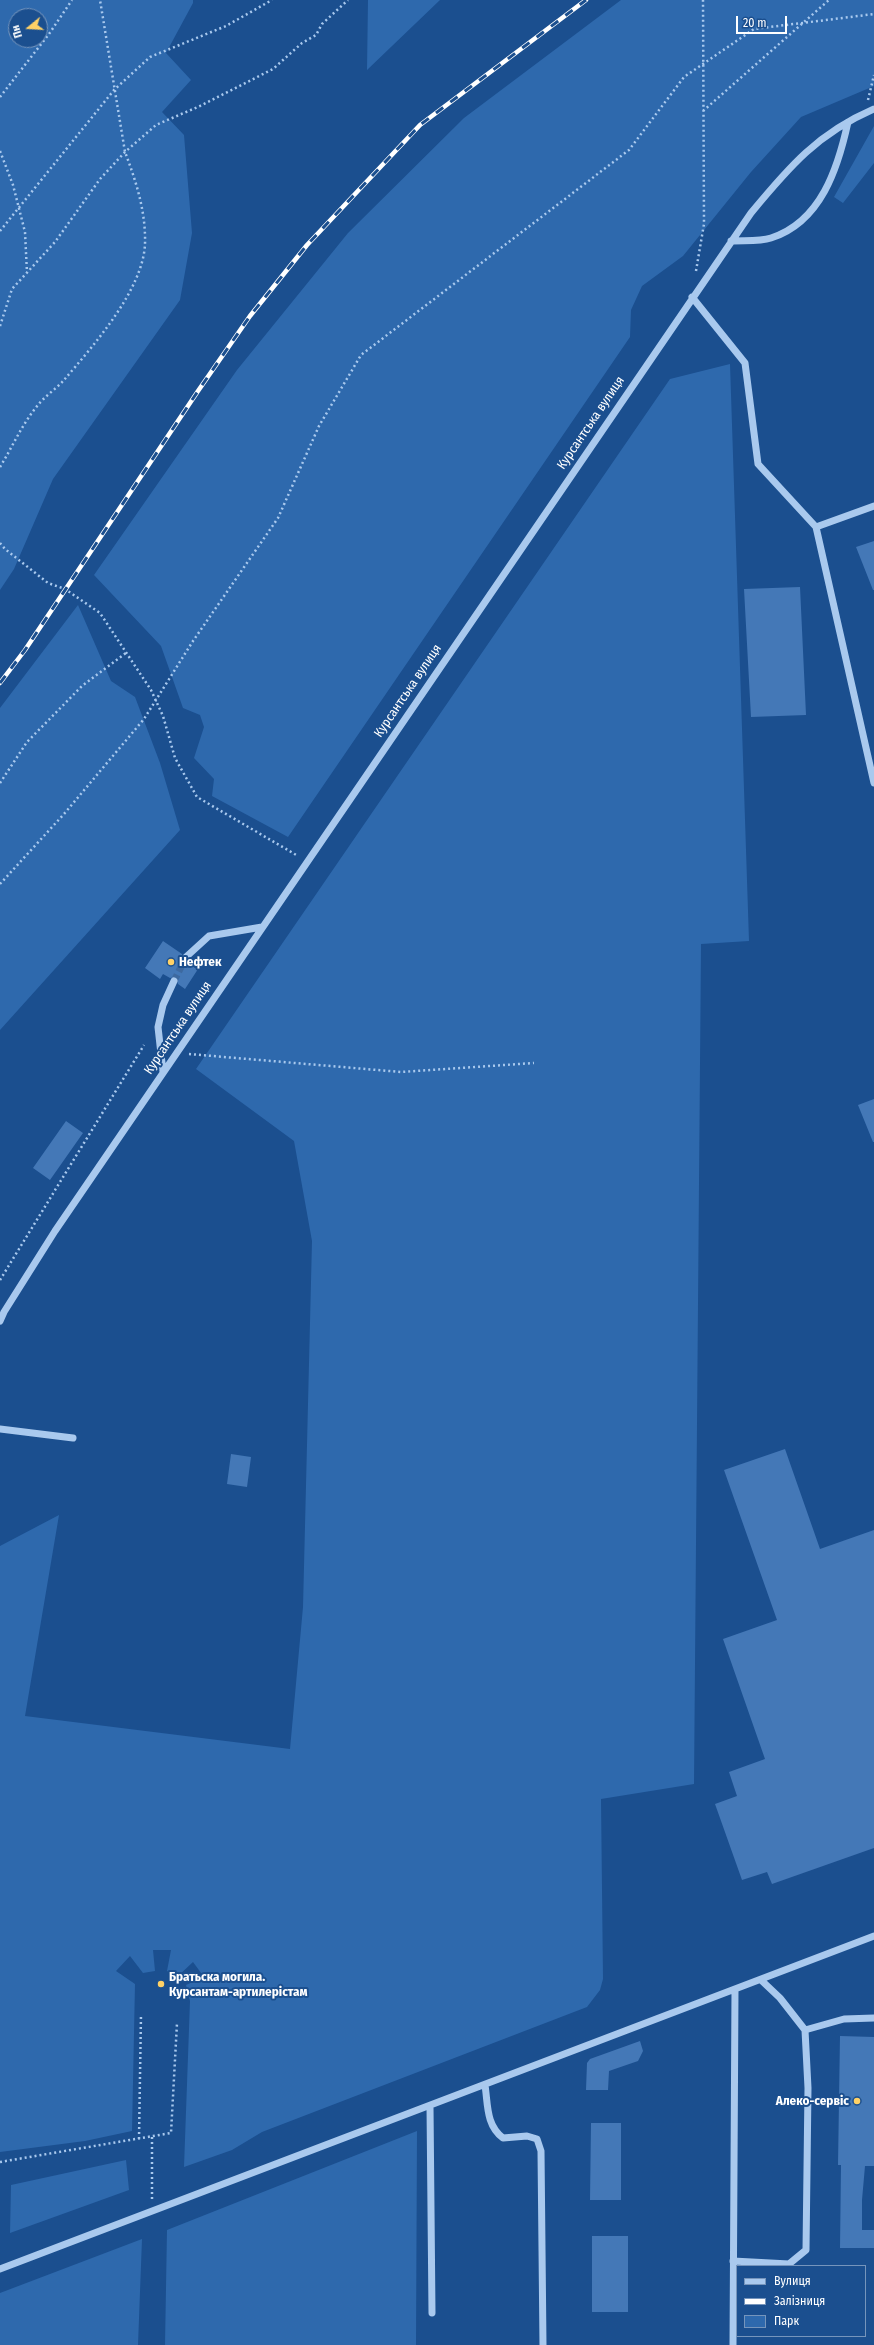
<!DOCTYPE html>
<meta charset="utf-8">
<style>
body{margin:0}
#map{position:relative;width:874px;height:2345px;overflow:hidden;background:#1b4f8f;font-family:"Fira Sans Condensed",sans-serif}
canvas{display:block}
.legend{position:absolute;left:736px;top:2265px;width:130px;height:72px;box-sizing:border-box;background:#1b4f8f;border:1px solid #7695bc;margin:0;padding:5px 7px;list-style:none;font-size:12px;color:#fff}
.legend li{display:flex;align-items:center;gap:8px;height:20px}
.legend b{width:20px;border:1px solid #7695bc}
.north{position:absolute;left:8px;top:8px;width:40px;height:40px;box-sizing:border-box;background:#1b4f8f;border:1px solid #7695bc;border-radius:50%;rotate:252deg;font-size:11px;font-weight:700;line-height:16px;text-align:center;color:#fff}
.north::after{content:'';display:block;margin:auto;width:14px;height:18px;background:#ffd166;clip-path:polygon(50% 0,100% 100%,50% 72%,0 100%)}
.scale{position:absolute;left:736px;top:16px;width:51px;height:18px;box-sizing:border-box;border:2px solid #fff;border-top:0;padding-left:5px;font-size:12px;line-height:14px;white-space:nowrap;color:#fff;-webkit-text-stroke:3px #1b4f8f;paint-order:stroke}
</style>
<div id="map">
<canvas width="874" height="2345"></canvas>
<ul class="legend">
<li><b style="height:5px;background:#a9c9ee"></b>Вулиця</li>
<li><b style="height:5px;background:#fff"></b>Залізниця</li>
<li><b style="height:11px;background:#2e69ad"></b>Парк</li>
</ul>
<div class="north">Пн</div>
<div class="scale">20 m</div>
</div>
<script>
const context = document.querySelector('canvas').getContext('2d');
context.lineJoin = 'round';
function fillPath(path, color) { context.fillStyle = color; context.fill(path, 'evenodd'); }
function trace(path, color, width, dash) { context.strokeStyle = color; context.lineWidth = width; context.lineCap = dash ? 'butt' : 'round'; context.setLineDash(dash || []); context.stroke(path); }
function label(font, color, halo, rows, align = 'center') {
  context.font = font + ' "Fira Sans Condensed",sans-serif'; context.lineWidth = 4; context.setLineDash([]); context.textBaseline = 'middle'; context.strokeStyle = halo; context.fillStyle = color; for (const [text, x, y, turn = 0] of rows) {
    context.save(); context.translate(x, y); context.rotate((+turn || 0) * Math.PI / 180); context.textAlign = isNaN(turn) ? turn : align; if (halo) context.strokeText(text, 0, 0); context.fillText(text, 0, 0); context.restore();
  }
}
fillPath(new Path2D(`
 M0,0H193V3L166,53L191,80L162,112L184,135L192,233L180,300L53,479L14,569L0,590ZM16,16H40V40H16Z
 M368,0H440L367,70Z
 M621,0H874V86L801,117L751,172L683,256L642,286L631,310L630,337L288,837L212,796L214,779L194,758L204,727L200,715L183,708L161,646L94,575L237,370L348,233L464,118Z
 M874,126V163L843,203L834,197Z
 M730,364L749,941L701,944L694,1784L601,1799L603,1979L600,1990L587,2007L262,2132L232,2150L184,2167L190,2001L186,1985L204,1977L193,1962L177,1977L167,1971L171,1950H153L155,1971L143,1973L130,1956L116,1971L135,1984L132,2131L85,2141L0,2152V1546L59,1515L25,1716L290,1749L303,1607L312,1241L294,1141L196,1069L670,379Z
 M78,605L111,681L135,697L160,763L180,830L0,1030V708Z
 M417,2131L416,2345H165L167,2230Z
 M126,2160L129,2190L10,2233L11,2185Z
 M142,2239L138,2345H0V2293Z`), '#2e69ad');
fillPath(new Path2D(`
 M874,541V590H873L856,547Z
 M800,587L806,715L751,717L744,589Z
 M163,941L182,954L183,961L187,962L191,960L200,966L185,989L178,984L176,977L170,978L163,974L160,979L145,968Z
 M874,1099V1142H873L858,1105Z
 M66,1121L83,1133L50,1180L33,1168Z
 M785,1449L820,1549L874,1530V1848L772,1884L767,1872L742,1880L715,1804L737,1796L729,1772L765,1759L723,1639L777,1620L724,1470Z
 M231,1454L251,1457L247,1487L227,1484Z
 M840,2036L874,2037V2166H865L862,2200V2230H874V2248H840L841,2165H838Z
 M640,2041L643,2051L638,2061L609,2071L608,2090H586L587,2063L590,2059Z
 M591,2123H621V2200H590Z
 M592,2236H628V2312H592Z`), '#4478b7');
trace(new Path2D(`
 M174,981L186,957`), '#3d69a0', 7, [7, 3.5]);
trace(new Path2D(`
 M0,97L49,34L72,0
 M868,100L874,75
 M703,111L829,0
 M0,151L13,185L25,232L27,273
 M0,231L114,90L150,57L226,26L272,0
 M696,271L704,224L703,0
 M0,326L12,289L55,242L100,179L125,152L156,125L200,106L273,69L302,43L316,35L322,24L348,0
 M0,467C13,446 22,424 38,405C45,396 56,389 64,380C93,346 143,290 145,244C146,212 136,181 125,152L100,0
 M0,543L5,549L48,583L65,589L100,613L151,690L163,716L175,758L197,797L298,856
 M0,783L27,742L82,686L126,653
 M0,884L64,814L144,719L193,641L278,518L319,426L361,355L629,150L684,77L754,29L874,14
 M189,1054L401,1072L534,1063
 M0,1280L144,1045
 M152,2137V2199
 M139,2139L141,2014
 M0,2162L171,2133L177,2023`), '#a9c9ee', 2.5, [2, 3]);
trace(new Path2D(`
 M731,241C743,240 759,242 771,238C821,222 838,168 848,122
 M692,297L745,363L758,464L816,527L874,783
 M816,527L874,506
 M186,957L209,936L262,927
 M163,1072L158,1027L163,1005L174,981
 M0,1321L4,1312L55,1231L751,213C789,167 818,133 874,109
 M0,1429L73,1438
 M805,2030L844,2019L874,2018
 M485,2085C488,2105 486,2125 503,2138L527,2136L537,2139L541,2151L543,2345
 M430,2106L432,2313
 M733,2261L789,2264L806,2250L808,2088L805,2030L780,1998L761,1980
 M0,2269L874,1936
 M733,2345L735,1990`), '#a9c9ee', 7);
const rail = new Path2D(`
 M0,683L25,650L198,391L250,316L307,245L420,125L586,0`);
trace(rail, '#fff', 4.5);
trace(rail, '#1b4f8f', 3, [9]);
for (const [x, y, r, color] of [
 [171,962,4,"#ffd166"],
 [161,1984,4,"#ffd166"],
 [857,2101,4,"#ffd166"]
]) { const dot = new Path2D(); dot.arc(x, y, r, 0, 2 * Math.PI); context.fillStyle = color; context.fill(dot); trace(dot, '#1b4f8f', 1.5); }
label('13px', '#fff', '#1b4f8f', [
 ["Курсантська вулиця",591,423,-56],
 ["Курсантська вулиця",408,691,-56],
 ["Курсантська вулиця",178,1028,-56]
]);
label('bold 13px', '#fff', '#1b4f8f', [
 ["Нефтек",179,962],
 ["Братьска могила.",169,1977],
 ["Курсантам-артилерістам",169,1992],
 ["Алеко-сервіс",849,2101,"right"]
], 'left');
</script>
